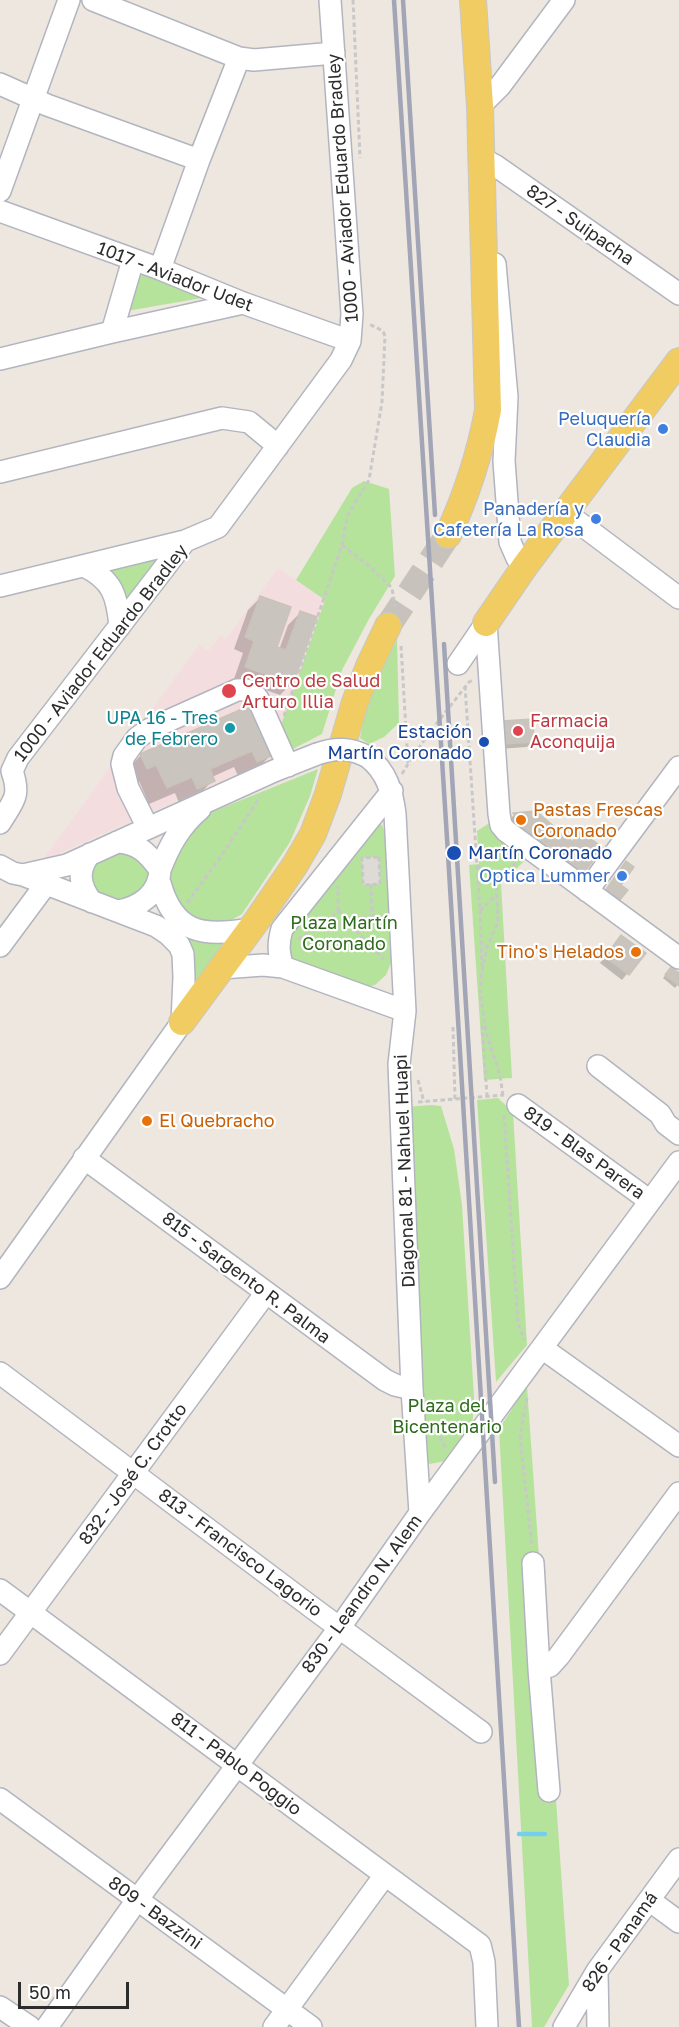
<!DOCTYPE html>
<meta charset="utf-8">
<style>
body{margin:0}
#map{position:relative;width:679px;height:2027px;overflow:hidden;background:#eee7df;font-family:"Golos Text",sans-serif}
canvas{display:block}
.scale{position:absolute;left:18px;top:1982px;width:111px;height:27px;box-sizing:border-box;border:3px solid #2c2c2c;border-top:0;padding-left:8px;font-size:18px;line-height:21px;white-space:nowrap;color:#2c2c2c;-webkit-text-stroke:4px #fff;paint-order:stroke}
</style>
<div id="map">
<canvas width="679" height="2027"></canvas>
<div class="scale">50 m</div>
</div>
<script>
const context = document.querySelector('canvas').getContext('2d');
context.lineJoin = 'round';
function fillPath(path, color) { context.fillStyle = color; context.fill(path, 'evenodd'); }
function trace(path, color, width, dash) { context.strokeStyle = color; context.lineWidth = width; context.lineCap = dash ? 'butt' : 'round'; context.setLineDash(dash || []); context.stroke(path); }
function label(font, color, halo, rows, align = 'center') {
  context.font = font + ' "Golos Text",sans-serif'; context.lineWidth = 4.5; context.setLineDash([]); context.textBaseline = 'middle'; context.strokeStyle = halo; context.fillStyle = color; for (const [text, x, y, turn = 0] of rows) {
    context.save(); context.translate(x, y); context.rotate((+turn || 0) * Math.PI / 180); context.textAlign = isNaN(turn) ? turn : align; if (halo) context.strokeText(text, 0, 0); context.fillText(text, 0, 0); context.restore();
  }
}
fillPath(new Path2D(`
 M278,568L325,599L279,731L287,752L42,861L199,645L208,651L221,635L226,639Z`), '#f4ddde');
fillPath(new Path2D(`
 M135,264L219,295L127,311Z
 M364,481L389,489L395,576L369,619L342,670L322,734L287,752L279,731L325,600L296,580L352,488Z
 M171,550L127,604C123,589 119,578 108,567Z
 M397,640L399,723L384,737L369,744L360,738C367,700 379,674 397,640Z
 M318,769L310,796L290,842L242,914L223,925L191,922L175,906L166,870L197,818Z
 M497,818L531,855L501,883L512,1078L484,1080L469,865L479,864L477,831Z
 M378,823L382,825L387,839L391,963L386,975L375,985L361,989L292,962L285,949L290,932Z
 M127,851L148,867C148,874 150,881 146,886C139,897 119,903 107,899C102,898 98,894 94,892L88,866L98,855Z
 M181,934L223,943L189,993Z
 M498,1098L513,1112L527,1345L496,1382L477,1100Z
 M431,1105L441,1106L454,1149L462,1205L474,1397L472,1433L445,1461L430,1464L425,1461L405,1107Z
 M527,1386L569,1985L544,2027H532L499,1429Z`), '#b6e39c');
fillPath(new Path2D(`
 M379,857L380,884L363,885L362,858Z`), '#dedad6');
fillPath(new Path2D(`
 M260,598L275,648L279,650L288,625L300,613L292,683L280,695L234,679L243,653L234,649L248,610Z
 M250,707L272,754L254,772L239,778L234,767L212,777L213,780L196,798L180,805L175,793L149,804L139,781L129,785L124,773L141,755Z
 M497,728L533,741L527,747L498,749Z
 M514,815L571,843L584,870L574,880L509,820Z
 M616,943L643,954L622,980L600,963Z
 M669,971L679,975V983L675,988L663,978Z`), '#0003');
trace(new Path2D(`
 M519,1834H545`), '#73cfee', 4.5);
const building = new Path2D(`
 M260,596L291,607L277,647L286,650L300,611L317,617L293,684L245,667L254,641L245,637Z
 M251,705L273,755L257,762L252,751L210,769L215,781L197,789L192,777L167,788L156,765L147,769L140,754Z
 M533,719L534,742L503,744L502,721Z
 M536,811L557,829L542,846L522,829L513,813Z
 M557,829L573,842L558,860L542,846Z
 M581,831L603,848L585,871L572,873L558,860Z
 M626,861L634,867L621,885L628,890L619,901L605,891Z
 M621,935L646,953L629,975L605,957Z
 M671,967L679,973V986L665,975Z`);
fillPath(building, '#c9c4be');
trace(building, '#c9c3b8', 1.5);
trace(new Path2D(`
 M388,626L448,535`), '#c7c2bb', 26, [26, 13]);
const minor = new Path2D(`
 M93,0L239,58
 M0,84L47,105L199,160
 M480,106L500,86L564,0
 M481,158L496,166L679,294
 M0,191L69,0
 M0,211L160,269L243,303L350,341
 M495,264L507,397L504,461L510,542L517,558L525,566
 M160,269L199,160L239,58L254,60L334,53
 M112,332L133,260
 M0,359L112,332L243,303
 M0,472L222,418L249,422L278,446
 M566,513L679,598
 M84,566C113,580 117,596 120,626
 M0,586L185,541L218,527L341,360L350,341L352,314L330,0
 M486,623L499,814L501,825L506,831L679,958
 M458,664L486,623
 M368,757C387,772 392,791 395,814L405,1011L399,1064L412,1389L420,1513
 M0,823C13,801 21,797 12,771L18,758L185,541
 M148,828L128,788L122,764L124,756L137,738L150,729L237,690C248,689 252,690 258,699L288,766
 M117,842C138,843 148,853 160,870C159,894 140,907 118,911
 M90,854C77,870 79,886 92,902
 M0,866L13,873L23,875L156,926L168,934L179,945L183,954L184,977L182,1022L0,1278
 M160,870C169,846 180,826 200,809
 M23,875L67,865L274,771L317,754
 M160,883C174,934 203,937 250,929
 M587,891L679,767
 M0,946L46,884
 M283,967C278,952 278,943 282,929L392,791
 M222,968L263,965L283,967L405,1011
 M598,1066L660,1114L666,1124L679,1134
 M518,1105L650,1201
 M84,1158L385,1380L395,1385L412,1389
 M542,1348L679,1446
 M0,1373L314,1609L481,1732
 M533,1563L539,1669L549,1791
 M0,1590L480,1945L484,1962L487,2027
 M0,1654L265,1294
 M539,1669L550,1666L559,1656L679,1493
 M0,1799L311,2027
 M649,1900L679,1922
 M597,1972L598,2027
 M0,2007L30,2027
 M47,2027L137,1900L340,1627L420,1513L679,1162
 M274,2027L385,1875
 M564,2027L597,1971L679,1859`);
const major = new Path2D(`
 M448,535C467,494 480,454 488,410L480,106L473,0
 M486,623L525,566L679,361
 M182,1022L258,919L295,865L313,834L328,794L355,702L369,666L388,626`);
trace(minor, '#b2b5bf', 24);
trace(major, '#c8c8c8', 28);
trace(new Path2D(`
 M353,0L360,158
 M342,545L369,566L392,588L395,607
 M401,646L408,764
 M465,686L480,911L482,966
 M284,716L342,545L347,516L369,480L382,402L385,336L383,331L369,324
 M402,774C421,741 446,712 469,682L473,680
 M379,857L380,884L363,885L362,858Z
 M477,866L496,881L498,922L487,947L482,971L480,992L486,1032L500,1075L503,1096
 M496,881L518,861
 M371,884L372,917
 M187,903L222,855L260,797
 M338,911V886
 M480,911L496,895
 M333 918a6 6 0 1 1 12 0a6 6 0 1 1-12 0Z
 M346,918L383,916
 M345,920L384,959
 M298,939L333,919
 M482,1025L487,1095
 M453,1027L455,1099
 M418,1080L424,1102
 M418,1102L504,1095
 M504,1115L518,1324L525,1340
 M527,1398L520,1436L532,1547
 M432,1424L447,1450`), '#c8c8c8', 3, [4.5, 3]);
trace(minor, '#fff', 21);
trace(major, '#f0cc62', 26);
trace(new Path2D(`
 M394,0L448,854L519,2027
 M403,0L435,515
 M444,644L495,1482`), '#a1a5b6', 4.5);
const minorBridge = new Path2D(`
 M317,754C336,747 351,748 368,757`);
trace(minorBridge, '#b2b5bf', 24, []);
trace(minorBridge, '#fff', 21);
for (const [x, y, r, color] of [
 [663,429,6,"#3f7fe0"],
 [596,519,6,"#3f7fe0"],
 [229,691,8,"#e0444e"],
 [230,728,6,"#0f9aa8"],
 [518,731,6,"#e0444e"],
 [484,742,6,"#1a4fb4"],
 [521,820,6,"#e8710a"],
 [454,853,8,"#1a4fb4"],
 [622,876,6,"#3f7fe0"],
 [636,952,6,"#e8710a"],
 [147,1121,6,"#e8710a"]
]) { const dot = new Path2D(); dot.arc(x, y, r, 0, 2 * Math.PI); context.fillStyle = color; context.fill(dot); trace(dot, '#fff', 2); }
label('18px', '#2c2c2c', '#fff', [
 ["1000 - Aviador Eduardo Bradley",343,188,-94],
 ["827 - Suipacha",580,225,35],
 ["1017 - Aviador Udet",175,277,21],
 ["1000 - Aviador Eduardo Bradley",101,653,-52],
 ["819 - Blas Parera",584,1153,36],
 ["Diagonal 81 - Nahuel Huapi",405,1171,-92],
 ["815 - Sargento R. Palma",246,1278,37],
 ["832 - José C. Crotto",133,1474,-54],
 ["813 - Francisco Lagorio",240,1553,37],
 ["830 - Leandro N. Alem",362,1594,-54],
 ["811 - Pablo Poggio",236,1764,37],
 ["809 - Bazzini",155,1913,36],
 ["826 - Panamá",620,1942,-55]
]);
label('18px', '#366cbe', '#fff', [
 ["Peluquería",651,419],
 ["Claudia",651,440],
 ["Panadería y",584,509],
 ["Cafetería La Rosa",584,530],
 ["Optica Lummer",610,876]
], 'right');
label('18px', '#be3a42', '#fff', [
 ["Centro de Salud",242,681],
 ["Arturo Illia",242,702],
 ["Farmacia",530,721],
 ["Aconquija",530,742]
], 'left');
label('18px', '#0d838f', '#fff', [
 ["UPA 16 - Tres",218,718],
 ["de Febrero",218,739]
], 'right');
label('18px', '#164399', '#fff', [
 ["Estación",472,732],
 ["Martín Coronado",472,753],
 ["Martín Coronado",468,853,"left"]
], 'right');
label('18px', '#c56008', '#fff', [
 ["Pastas Frescas",533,810],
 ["Coronado",533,831],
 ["Tino's Helados",624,952,"right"],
 ["El Quebracho",159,1121]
], 'left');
label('18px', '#2d6a1b', '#fff', [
 ["Plaza Martín",344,923],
 ["Coronado",344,944],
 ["Plaza del",447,1406],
 ["Bicentenario",447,1427]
]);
</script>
